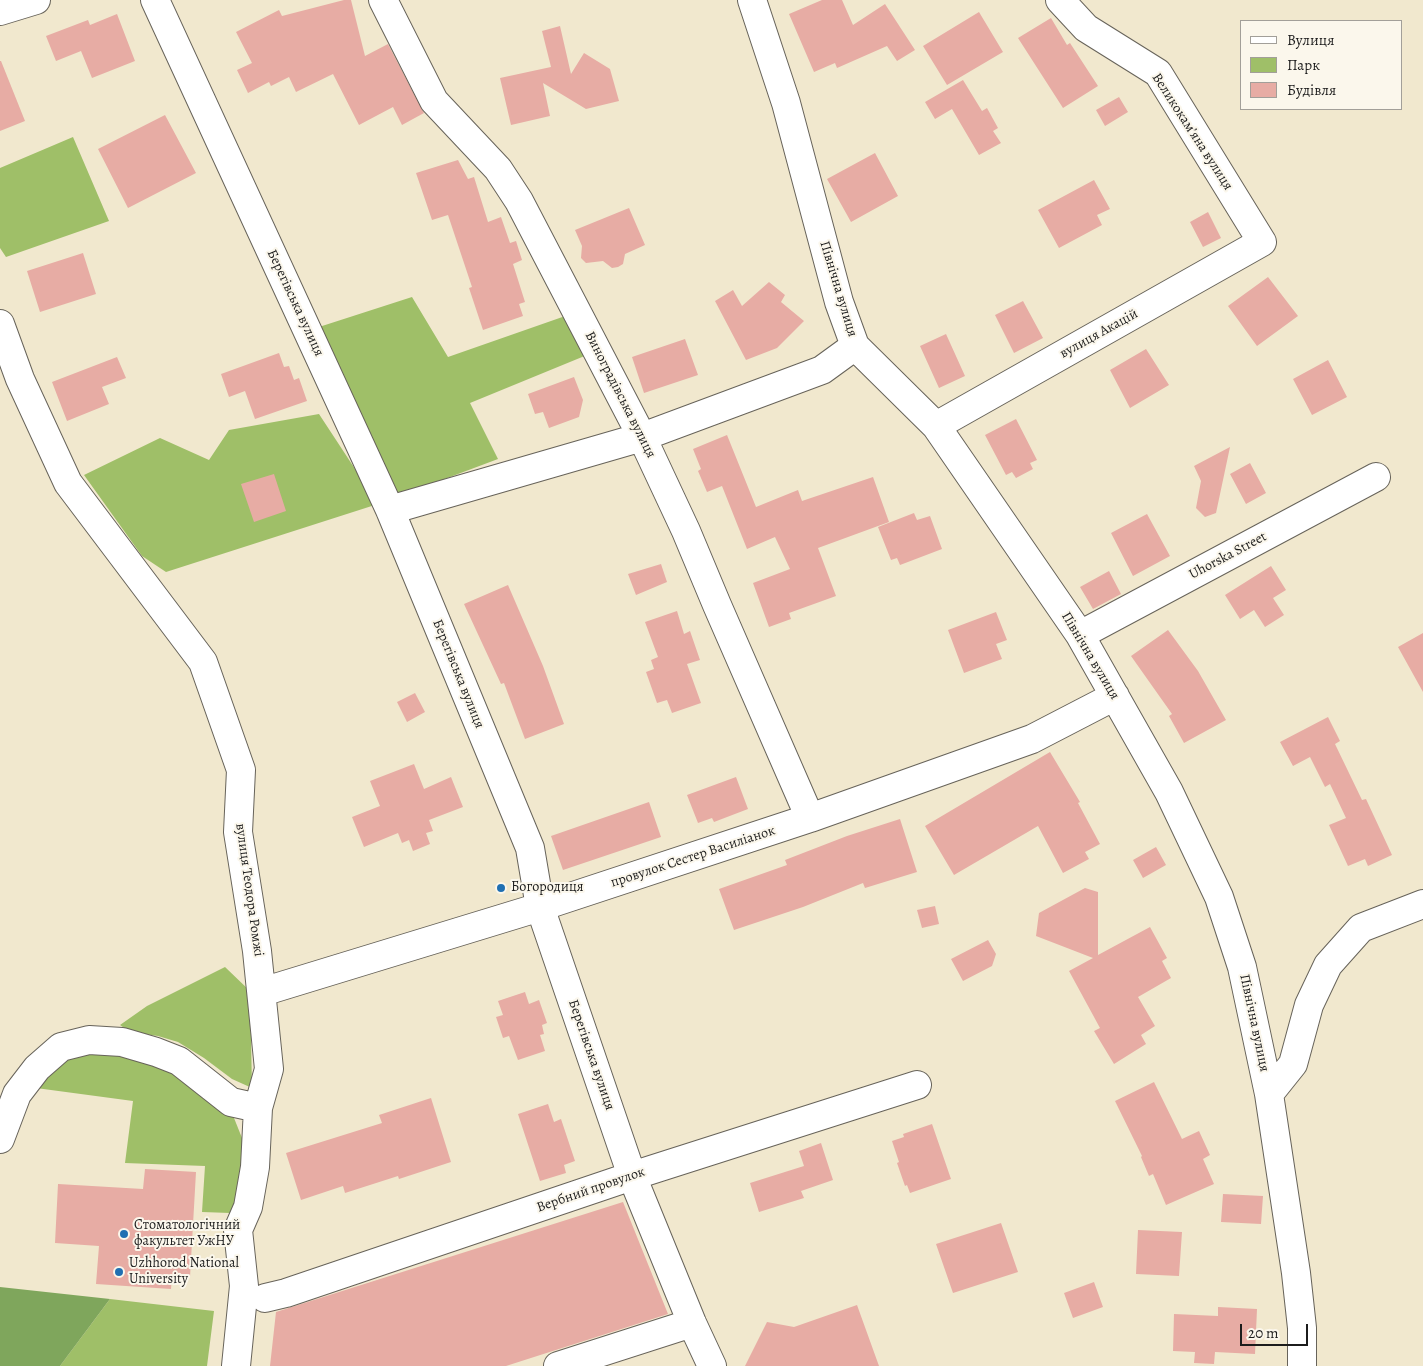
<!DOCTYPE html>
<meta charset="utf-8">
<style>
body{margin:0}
#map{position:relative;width:1423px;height:1366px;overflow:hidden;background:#f1e8ce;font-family:Alegreya,serif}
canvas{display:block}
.legend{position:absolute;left:1240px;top:20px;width:162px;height:90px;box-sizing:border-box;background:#fbf7ec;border:1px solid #a29f99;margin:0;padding:6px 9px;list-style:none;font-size:15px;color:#1c1c1c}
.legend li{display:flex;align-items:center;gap:10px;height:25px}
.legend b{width:25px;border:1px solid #a29f99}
.scale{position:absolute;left:1240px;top:1324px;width:68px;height:22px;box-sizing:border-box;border:2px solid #1c1c1c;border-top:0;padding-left:6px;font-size:15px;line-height:18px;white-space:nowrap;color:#1c1c1c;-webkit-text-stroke:4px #fbf7ec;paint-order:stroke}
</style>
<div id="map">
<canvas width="1423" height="1366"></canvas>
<ul class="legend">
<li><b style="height:6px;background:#fff"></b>Вулиця</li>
<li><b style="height:14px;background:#9fbf68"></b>Парк</li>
<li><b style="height:14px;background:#e7aca4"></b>Будівля</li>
</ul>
<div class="scale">20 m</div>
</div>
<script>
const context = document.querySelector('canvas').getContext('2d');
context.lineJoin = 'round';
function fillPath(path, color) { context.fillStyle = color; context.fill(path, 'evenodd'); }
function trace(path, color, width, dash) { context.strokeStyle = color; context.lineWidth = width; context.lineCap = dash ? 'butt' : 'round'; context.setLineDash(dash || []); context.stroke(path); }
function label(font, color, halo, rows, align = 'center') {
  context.font = font + ' Alegreya,serif'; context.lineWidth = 4; context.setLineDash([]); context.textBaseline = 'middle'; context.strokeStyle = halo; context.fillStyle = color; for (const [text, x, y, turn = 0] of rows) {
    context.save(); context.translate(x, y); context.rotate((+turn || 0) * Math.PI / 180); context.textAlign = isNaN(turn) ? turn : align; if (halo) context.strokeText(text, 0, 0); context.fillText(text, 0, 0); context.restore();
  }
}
fillPath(new Path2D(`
 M73,137L109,221L6,257L0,248V168Z
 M412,297L448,357L571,314L587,355L470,403L498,459L394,498L319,327Z
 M319,414L378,504L166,572L142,556L84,475L160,438L209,460L229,430Z
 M225,967L250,991L252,1088L232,1079L204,1058L178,1042L158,1036L130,1032L120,1025L147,1006Z
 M95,1050L158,1059L219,1100L234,1118L244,1143L241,1206L230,1213L202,1212L205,1166L125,1163L133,1101L36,1088L56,1063Z
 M110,1299L214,1311L207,1366H60Z`), '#9fbf68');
fillPath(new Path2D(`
 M0,1287L110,1299L60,1366H0Z`), '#7fa65c');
fillPath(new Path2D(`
 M344,0H351L365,56L388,44L424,113L402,125L393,107L359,125L333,74L296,92L289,77L271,86L269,82L248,93L237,70L252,63L236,32L279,10L282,16Z
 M822,0H842L853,25L885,4L915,50L897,61L887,46L837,68L835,63L814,72L789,14Z
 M979,12L1003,52L947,85L923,46Z
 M117,14L135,61L92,78L81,51L56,61L46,36L88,20L90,25Z
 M1051,18L1067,45L1070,43L1098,86L1063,108L1018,38Z
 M560,26L571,74L584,53L610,69L619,101L586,109L543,83L550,116L511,125L500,78L551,67L542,31Z
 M0,61H1L25,121L0,131Z
 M963,80L982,111L987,108L998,128L993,131L1001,143L979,155L952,109L935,119L925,102Z
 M1119,97L1128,112L1105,126L1096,110Z
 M165,115L196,173L128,208L98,149Z
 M875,153L898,196L851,222L827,179Z
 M458,160L468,179L474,177L488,222L501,217L510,243L516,241L522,260L513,264L525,302L519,304L523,316L483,330L469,288L472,287L448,215L432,220L416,173Z
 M1094,180L1110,209L1097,215L1102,225L1059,248L1038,210Z
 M629,208L645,245L625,254L623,264L618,267L612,268L603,261L586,263L581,258L582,246L575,230Z
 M1208,212L1221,238L1203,247L1190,222Z
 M83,253L96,294L40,312L27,271Z
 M1268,277L1298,316L1257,346L1228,306Z
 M769,282L785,295L781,302L804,321L777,348L746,360L715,301L733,290L742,306Z
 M1023,301L1043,338L1014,353L995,315Z
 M946,334L965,376L939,388L920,346Z
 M685,339L698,375L644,393L632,357Z
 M1146,349L1169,385L1130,408L1110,370Z
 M279,353L284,367L289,366L294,380L299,378L307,401L255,419L245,391L229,397L221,374Z
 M117,357L126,378L102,387L109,404L67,421L52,382Z
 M1328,360L1347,397L1312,415L1293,379Z
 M574,377L583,400L579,417L549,428L543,412L535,414L528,394Z
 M1016,419L1037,460L1030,463L1033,469L1016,478L1012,472L1006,475L985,435Z
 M727,435L756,507L798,490L802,501L873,477L889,522L818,548L836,596L789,613L791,619L769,627L753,583L790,569L775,537L747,549L722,486L707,492L698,471L701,469L693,449Z
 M1230,447L1216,513L1205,517L1196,508L1201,481L1194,466Z
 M1250,463L1266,493L1246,504L1230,474Z
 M274,474L286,511L254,522L241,484Z
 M914,513L917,520L930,516L942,549L900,565L897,558L891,560L878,527Z
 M1147,514L1170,556L1133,576L1111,533Z
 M661,564L667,582L636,595L628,574Z
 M1271,566L1286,590L1273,598L1284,615L1265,627L1254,610L1240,619L1225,595Z
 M1109,571L1121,594L1093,609L1080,587Z
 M508,585L543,666L564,724L525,739L504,683L501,684L464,604Z
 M677,611L684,634L690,631L700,660L687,664L701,703L672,713L667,700L657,703L646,672L654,669L651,660L658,657L645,622Z
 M996,612L1007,640L996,644L1002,659L964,673L948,630Z
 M1168,630L1198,671L1226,720L1184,743L1169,716L1172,714L1131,656Z
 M1423,633V692L1398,647Z
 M415,693L425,712L407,722L397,702Z
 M1328,717L1340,741L1335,744L1362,800L1366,799L1392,855L1368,866L1365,859L1348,866L1329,825L1346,818L1330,784L1325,787L1310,757L1293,766L1280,742Z
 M1050,752L1080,802L1078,803L1100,844L1085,852L1089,859L1063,873L1038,826L954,875L925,826Z
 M414,764L424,789L451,777L463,807L429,820L433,831L426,833L430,844L413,851L409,840L402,843L398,833L364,847L352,817L380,806L370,781Z
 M736,777L748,809L714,822L712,818L698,823L687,795Z
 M649,802L661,837L563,870L551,836Z
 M900,819L917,872L865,888L863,883L803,907L734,930L719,889L787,865L785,860L847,836Z
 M1156,847L1166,865L1143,878L1133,860Z
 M1085,888L1098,892V955L1150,927L1167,958L1162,961L1171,978L1138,997L1155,1026L1141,1035L1146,1044L1114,1064L1094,1031L1100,1028L1069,971L1093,958L1036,936L1039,913Z
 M935,906L939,924L922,928L917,910Z
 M988,940L996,954L992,966L963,981L951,959Z
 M525,992L529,1004L539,1000L547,1023L542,1025L544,1034L540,1035L545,1051L518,1060L509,1036L503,1038L496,1017L503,1015L498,1001Z
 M1154,1082L1182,1139L1199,1131L1210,1155L1203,1159L1214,1184L1166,1205L1153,1174L1149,1176L1141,1157L1142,1156L1115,1101Z
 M431,1098L451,1162L399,1179L398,1176L345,1193L343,1186L301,1200L286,1153L382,1123L379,1115Z
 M548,1104L554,1122L561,1119L575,1161L564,1165L566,1173L540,1181L518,1114Z
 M932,1124L951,1179L910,1193L907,1185L905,1186L897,1163L899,1162L892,1141L904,1137L903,1134Z
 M821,1143L833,1180L801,1191L804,1198L759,1212L750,1183L804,1166L799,1151Z
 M145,1169L196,1172L190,1277L172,1275L171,1289L96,1284L99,1246L55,1243L58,1184L143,1189Z
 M1223,1194L1263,1196L1261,1224L1221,1222Z
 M623,1202L668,1314L506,1366H270L276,1312Z
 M1001,1223L1018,1272L953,1293L936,1244Z
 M1138,1230L1182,1232L1179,1276L1136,1274Z
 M1094,1282L1103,1307L1073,1318L1064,1293Z
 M857,1305L879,1366H745L767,1322L794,1327Z
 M1218,1307L1257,1309L1255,1354L1215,1352L1214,1364L1194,1363L1195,1352L1173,1351L1174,1314L1218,1316Z`), '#e7aca4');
const minor = new Path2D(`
 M155,0L390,510L530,848L540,907L632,1176L692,1323L712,1366
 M383,0L434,101L498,169L519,201L642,437L686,531L717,605L810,818
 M752,0L786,103L839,302L855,346L936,426L1080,635L1169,792L1219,897L1242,967L1269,1094L1296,1273L1302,1328V1366
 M0,11L36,0
 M0,324L20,379L68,483L203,662L241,770L238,832L257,951L269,1069L258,1108L255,1167L248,1207L238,1230L244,1286L236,1366
 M936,426L1262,242L1158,73L1086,28L1060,0
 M390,510L642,437L822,370L855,346
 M1080,635L1376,477
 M262,992L540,907L810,818L1032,739L1115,696
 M1269,1094L1293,1064L1309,1005L1328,965L1361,928L1423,904
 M0,1139L17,1094L37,1068L61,1047L89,1040L122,1042L156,1052L179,1061L231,1102L258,1108
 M265,1298L286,1293L632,1176L917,1085
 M558,1366L692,1323`);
trace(minor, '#67635a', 30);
trace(minor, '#fff', 28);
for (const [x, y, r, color] of [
 [501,888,5,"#1f6fb2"],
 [124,1234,5,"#1f6fb2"],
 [119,1272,5,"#1f6fb2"]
]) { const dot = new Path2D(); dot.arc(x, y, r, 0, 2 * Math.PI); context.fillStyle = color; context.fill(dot); trace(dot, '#fbf7ec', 2); }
label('14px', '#1c1c1c', '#fbf7ec', [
 ["Великокамʼяна вулиця",1192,132,57],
 ["Північна вулиця",838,289,73],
 ["Берегівська вулиця",295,303,65],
 ["вулиця Акацій",1099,334,-29],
 ["Виноградівська вулиця",620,395,63],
 ["Uhorska Street",1228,556,-28],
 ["Північна вулиця",1090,656,59],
 ["Берегівська вулиця",458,674,68],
 ["провулок Сестер Василіанок",693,857,-18],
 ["вулиця Теодора Ромжі",249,890,82],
 ["Північна вулиця",1254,1023,78],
 ["Берегівська вулиця",591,1055,71],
 ["Вербний провулок",591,1190,-19]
]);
label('14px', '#1c1c1c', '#fbf7ec', [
 ["Богородиця",511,888],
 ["Стоматологічний",134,1226],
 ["факультет УжНУ",134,1242],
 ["Uzhhorod National",129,1264],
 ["University",129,1280]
], 'left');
</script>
